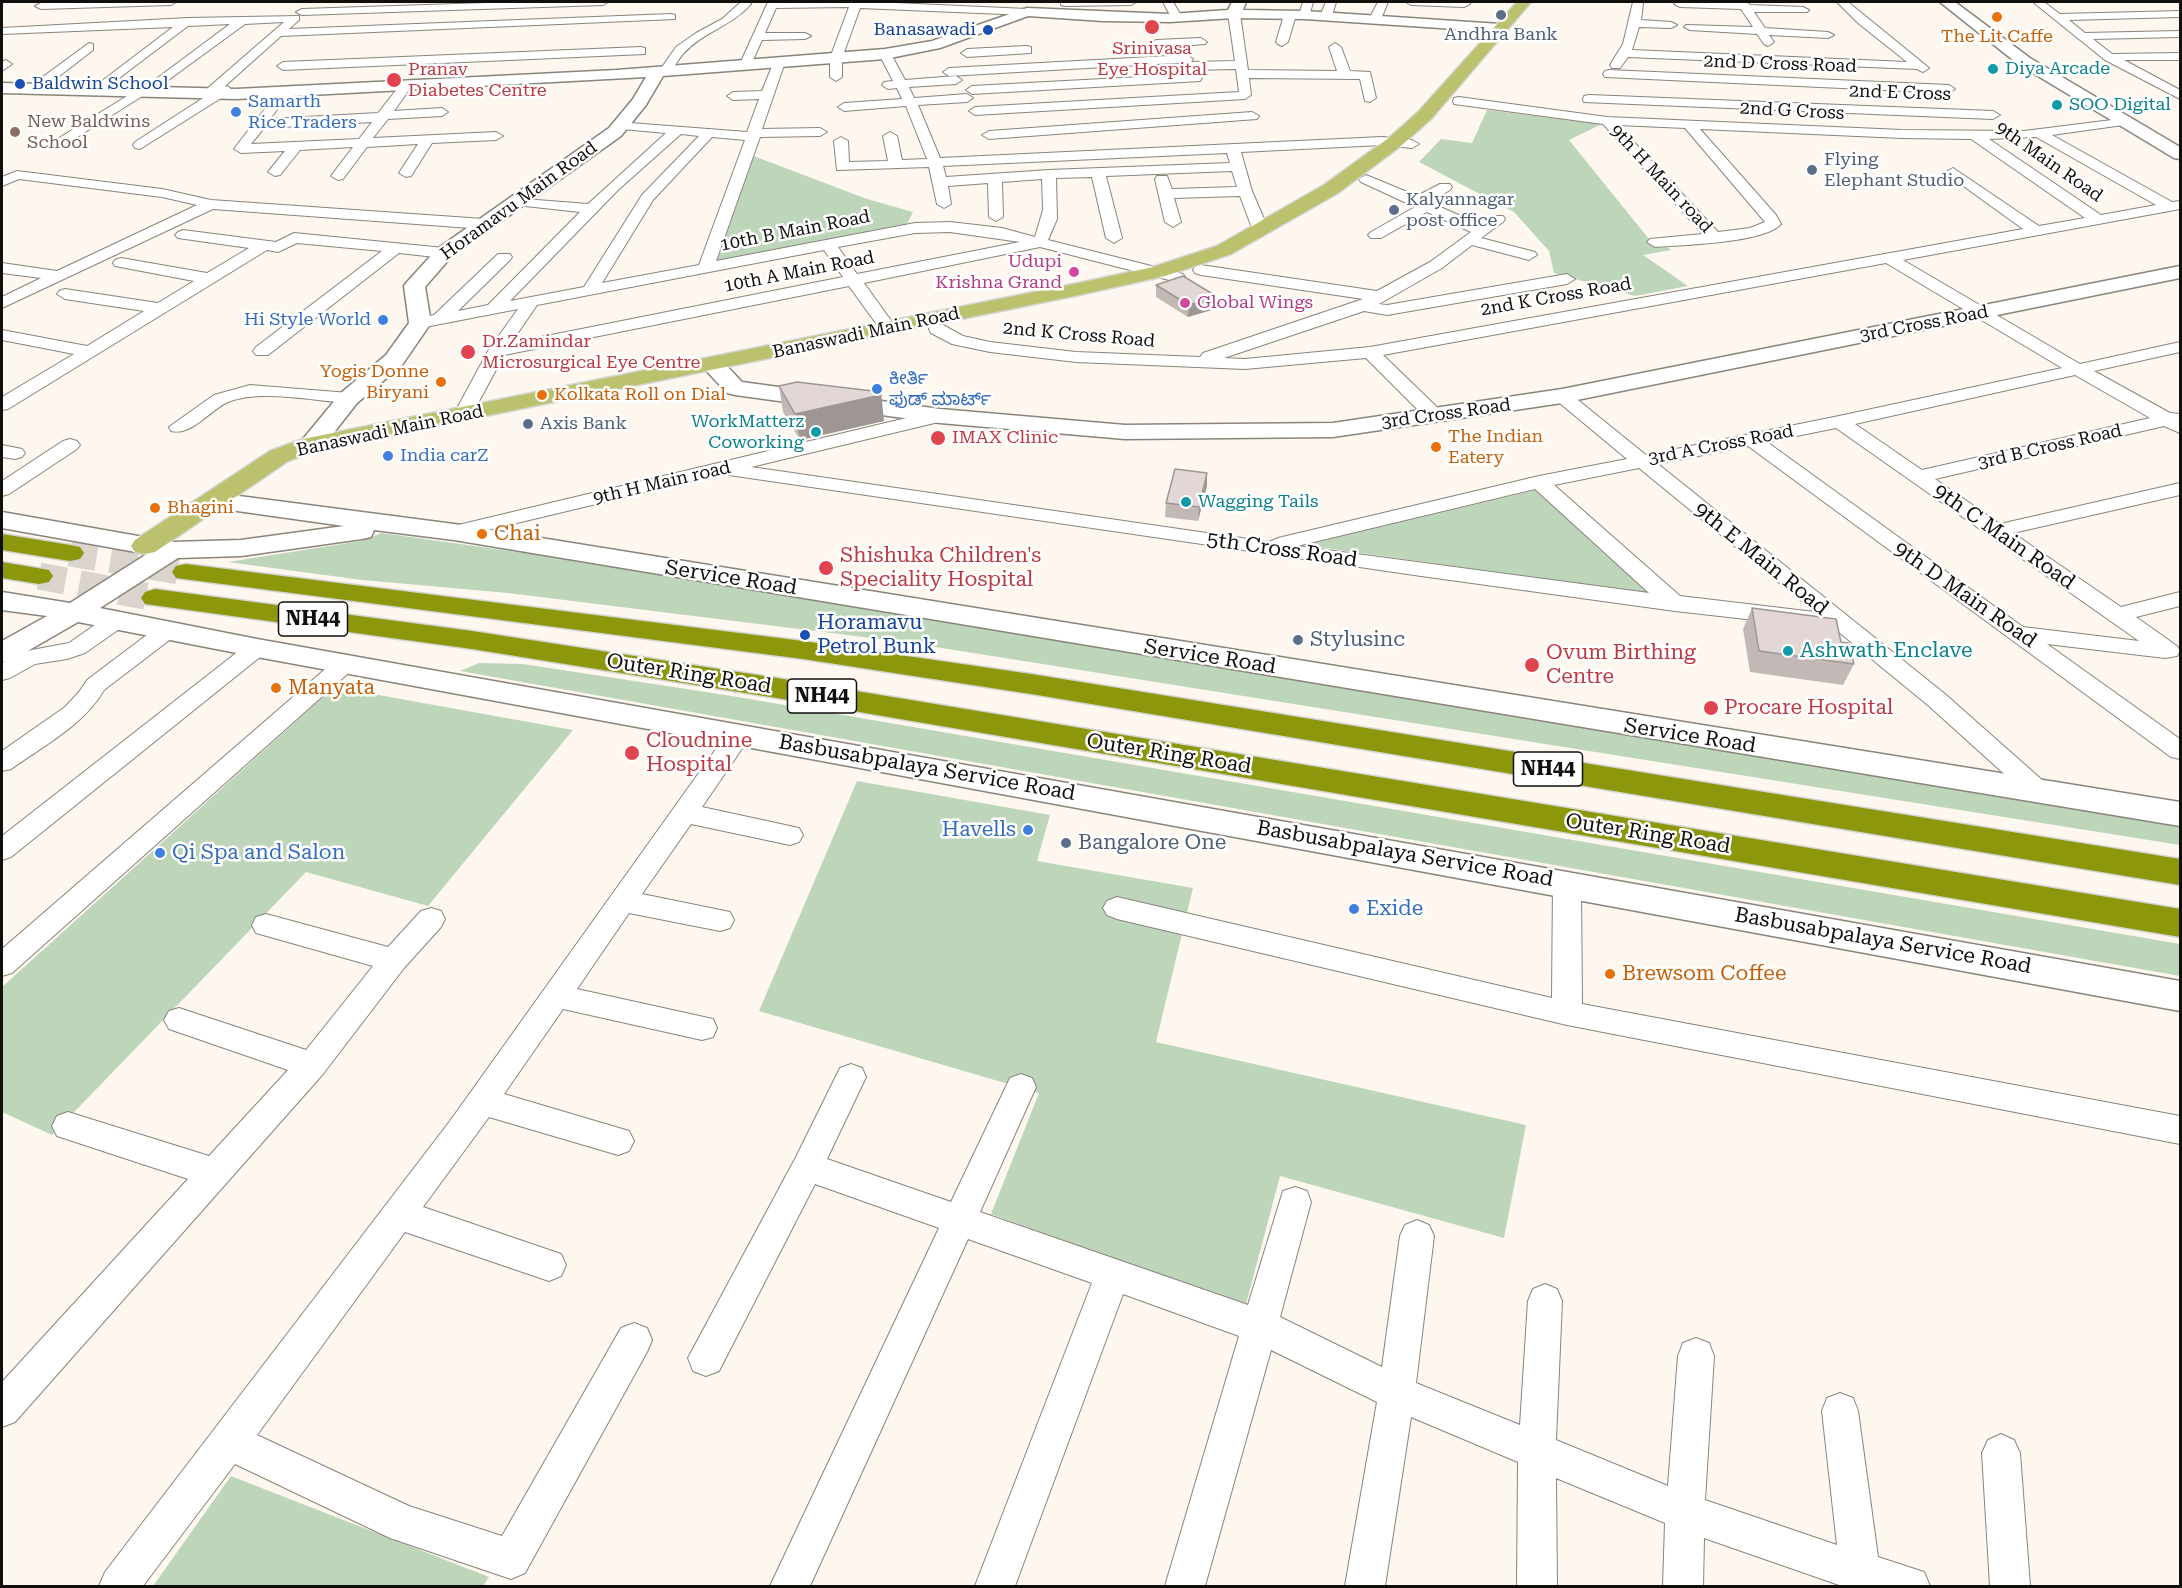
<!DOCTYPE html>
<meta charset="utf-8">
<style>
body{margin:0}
#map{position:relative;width:2182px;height:1588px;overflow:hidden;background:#fdf7ef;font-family:"Roboto Serif",serif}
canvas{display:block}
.frame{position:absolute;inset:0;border:3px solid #110f0c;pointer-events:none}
</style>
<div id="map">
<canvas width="2182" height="1588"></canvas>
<div class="frame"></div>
</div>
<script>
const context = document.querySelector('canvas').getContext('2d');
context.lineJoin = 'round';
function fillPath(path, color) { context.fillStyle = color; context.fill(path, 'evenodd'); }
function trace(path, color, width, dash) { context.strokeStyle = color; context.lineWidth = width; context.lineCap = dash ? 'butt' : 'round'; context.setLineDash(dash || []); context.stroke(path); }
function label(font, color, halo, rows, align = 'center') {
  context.font = font + ' "Roboto Serif","Noto Sans Kannada",serif'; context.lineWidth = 5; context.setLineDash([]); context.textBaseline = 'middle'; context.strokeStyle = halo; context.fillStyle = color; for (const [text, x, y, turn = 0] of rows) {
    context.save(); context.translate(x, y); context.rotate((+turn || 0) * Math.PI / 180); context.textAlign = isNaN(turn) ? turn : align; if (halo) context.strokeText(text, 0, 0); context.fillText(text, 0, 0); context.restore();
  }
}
fillPath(new Path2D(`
 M1487,110L1602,124L1569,140L1649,239H1658L1671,250L1643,255L1688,286L1635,296L1554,273L1549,251L1514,212L1419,162L1441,139L1472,143Z
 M751,155L867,199L913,212L907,224L715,261Z
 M1536,490L1653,594L1304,545Z
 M382,533L660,572L2180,816V845L904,642L508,593L362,580L228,562L361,541Z
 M479,663L523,664L732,696L2180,944V976L460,671Z
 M334,687L573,730L428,906L306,872L52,1135L2,1112V987Z
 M857,781L1050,815L1037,861L1193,888L1156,1042L1526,1125L1504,1238L1280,1176L1245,1308L991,1214L1039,1093L759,1011Z
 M231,1476L489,1577L483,1586H153Z`), '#bdd6ba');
trace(new Path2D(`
 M70,553L186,572
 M39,576L155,598`), '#dad4cd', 27, [27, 14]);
const street = new Path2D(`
 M80,2H176L171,5L41,9L35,6L41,3Z
 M518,2H608L603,5L302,15L296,12L302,9Z
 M741,2H749L751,4C732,26 703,32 684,53C679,58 675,66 670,73H662L660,70L676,47L696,33L722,19Z
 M768,2H873L1027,9L1033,12L1027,15L860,8L842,58V77L836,81L830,77V58L849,7L776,8L765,33H805L811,36L805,39L762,40L749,69H741L739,66Z
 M1061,2H1136L1131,5L1065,6L1061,5Z
 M1163,2H1173L1182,17L1180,19H1172Z
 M1303,2H1313L1309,17L1305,18L1299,15Z
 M1326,2H1336L1332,16L1326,19L1320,16Z
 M1378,2H1388L1381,19L1375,22L1369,19Z
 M1406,2H1469L1470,4L1464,7L1411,5Z
 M1633,2H1641L1643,4L1641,20L1671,22L1677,25L1671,28L1639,27L1632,50L1907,62L1858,23L1837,2H1848L1929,68L1923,72L1917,69L1628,57L1620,68H1612L1610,65L1623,44Z
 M1677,2H1747L1750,5L1803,7L1809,10L1807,12H1754L1765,28L1828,32L1834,35L1828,38L1769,35L1774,42L1768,46L1764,44L1757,34L1690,30L1684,27L1686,25L1753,27L1741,9L1680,7L1674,4Z
 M2033,2H2044L2060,14L2180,11V17L2069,20L2085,33L2180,31V37L2093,39L2112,54L2180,53V60H2124L2180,90V99L2105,60Z
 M1234,11L1240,14L1248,70L1337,71L1329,47L1335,43L1341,47L1350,71L1370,72L1376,98L1370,102L1365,101L1360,79L1249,78L1251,95L1245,99L975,115L969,111L975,107L1239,92L1236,69L1189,70L1183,66L1189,62L1235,61L1228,14Z
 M1290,12L1296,15L1288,42L1282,46L1278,44L1276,42L1284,15Z
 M671,14L675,15V19L281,36L225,86L229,87L231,90L229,93L140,149L135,148L133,145L135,142L211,93L207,90L209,87L284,22L245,24L152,92L146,88L148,85L230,24L188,26L102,91L98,90L96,87L98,84L173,27L2,34V28L188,18L299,16V20L289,29Z
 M1201,38L1207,42L1205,44L1156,48L1150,44L1156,40Z
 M89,43L93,44V50L44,88H36L34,85L36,82Z
 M1027,46L1031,47V53L967,57L961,53L967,49Z
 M641,47L645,48V54L283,70L277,66L283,62Z
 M885,50L891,54L905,80L956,76L962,80L956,84L909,87L914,98L967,94L973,98L967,102L918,105L940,158L1382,137L1412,140L1419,144L1412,148L1382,145L1241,152L1252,191L1268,228L1260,233L1252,228L1240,196L1174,198L1181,222L1173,227L1165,222L1155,179L1157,176H1167L1172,189L1237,187L1232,171L1106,176L1122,238L1114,243L1106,238L1092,177L1056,178L1057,219L1048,240L1183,274L1185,277L1183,280L1177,282L1040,247L864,283L897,329L895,333H883L849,286L504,355L470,418H456L454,414L488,351L518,309L420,328L412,323L414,319L434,315L498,254H510L512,257L510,260L458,311L488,305L580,212L516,205L511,204L509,201L511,198L588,204L666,133L622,129L615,125L617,122L747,132L759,99L733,100L727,96L733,92L762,91L775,59H783L785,62L762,129L820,128L827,132L820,136L760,137L716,261L915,223L950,222L1002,228L1035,237L1043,210L1042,179L1002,182L1003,217L996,221L989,217L988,183L948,186L951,204L944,208L937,204L929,167L837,170L834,141L841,137L848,141L849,162L888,161L883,136L890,132L897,136L902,160L927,159L906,106L844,111L838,107L844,103L902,99L897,88L888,89L882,85L884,82L893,81L879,54ZM681,134L699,136L642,195L584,287L510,301L618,190ZM712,137L745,140L699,265L602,283L653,200ZM1227,153L1230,163L1049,170L946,177L943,166ZM950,232L1020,242L857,274L838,247L915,233ZM824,250L843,277L511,343L537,305Z
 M1187,55L1193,59L1191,62L949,76L943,72L949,68Z
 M6,60L12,64L2,71V62Z
 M1609,70L1949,85L1955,89L1949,93L1605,77L1603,74L1605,71Z
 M1196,74L1200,75L1202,78L1200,81L972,94L966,90L972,86Z
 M405,83L411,87L394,111L442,108L448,112L442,116L388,119L373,138L496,132L503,136L496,140L432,143L411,176L406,177L399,173L418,144L367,147L343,179L338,180L331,176L353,147L300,150L280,175L275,176L268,172L285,151L241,153L234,149L281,88L285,87L291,91L270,119L378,113L401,84ZM372,122L359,139L251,144L264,128Z
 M140,88L144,89L146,92L144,95L71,141L66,142L59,138Z
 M1589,95L1993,111L2000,115L1993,119L1584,102L1583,99L1584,96Z
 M1459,97L1607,117L1902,130L2024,131L2128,118L2130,121L2128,124L2123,125L2052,135L2172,202L2180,201V209L1903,260L2080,364L2180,342V352L2094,371L2170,413L2180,414V433L2164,426L1935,479L2000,524L2180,483V495L2013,533L2121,607L2180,592V606L2136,617L2177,646L2180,651L2177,656L2165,658L2047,644L2180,739V759L2171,757L1748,446L1658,464L1945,694L2050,787L2054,793L2050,799L2041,802L2032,799L1929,706L1835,629L1675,611L1421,576L722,474L454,538L447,536L444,532L447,528L454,526L940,410L947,412L949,416L947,420L751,467L1269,542L1278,538L1539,476L1627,459L1556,400L1553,396L1556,392H1568L1646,455L1839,416L2062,368L1886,263L1383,355L1442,412L1444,416L1442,420H1428L1366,358L1245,369L1076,362L990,352L952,344L931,333L929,329L931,325H943L963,336L990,342L1076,352L1200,357L1203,353L1363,299L1201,275L1195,273L1193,270L1195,267L1201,265L1377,291L1430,262L1471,232L1427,212L1381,238H1371L1368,235L1371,232L1415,207L1361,182L1359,179L1366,175L1417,196L1440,184H1450L1452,187L1450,190L1429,202L1481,225L1493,216H1503L1505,219L1503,222L1481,238L1535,252L1537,255L1529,260L1472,245L1442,268L1379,304L1387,305L1567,274L1575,279L1567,284L1387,315L1364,311L1224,358L1245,359L1370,347L2023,229L1948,175L1946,172L1953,168L2039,226L2085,218L1971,139L1902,138L1700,129L1776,215L1781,224C1765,243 1681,245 1655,247L1647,242L1650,239L1703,234L1603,124L1454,104L1453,101L1454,98ZM1618,125L1685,128L1765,222L1750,228L1718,232ZM2036,137L2156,205L2101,215L1989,139ZM2075,375L2150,418L1922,470L1855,424ZM1836,428L2139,641L2023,627L1767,442ZM1639,468L1815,612L1680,596L1554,485ZM1535,489L1649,593L1297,546Z
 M1252,112L1259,116L1257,119L989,139L982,135L989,131Z
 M17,171L162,189L211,200L484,219L492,224L484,229L213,209L2,308V297L41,278L2,273V263L57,271L197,205L162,197L19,179L2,186V177Z
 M183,230L276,242L294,233L444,248L452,253L444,258L399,253L268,355H256L253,351L256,347L382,251L297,243L278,252L267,250L8,409L2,410V397L74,354L2,340V330L87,346L144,311L65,299L57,294L59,291L65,289L158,303L194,281L115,266L113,263L115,260L121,258L207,273L249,248L178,238L175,235L178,232Z
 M250,385L349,393L355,394L358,398L355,402L349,403C313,401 261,389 228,402C210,410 192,436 171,431L169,427L214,395Z
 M70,439L77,441L80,445L77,449L9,494L2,496V481L63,441Z
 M2,445L22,449L25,453L22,457L15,459L2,457Z
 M117,613L125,615L128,620L125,625L85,653L67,659L35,664L10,678L2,680V663L21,652L69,643L109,615Z
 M168,623L176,625L179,630L176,635L104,690C84,725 43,746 11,769L2,771V751L65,707L79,692L87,680L160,625Z
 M257,641L265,643L268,648L265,653L11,857L2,860V836L249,643Z
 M346,656L354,658L358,663L354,668L12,973L2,976V949L338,658Z
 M740,726L749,728L752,734L702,807L799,828L803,835L799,842L790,845L691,824L642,894L730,912L734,920L730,928L720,931L629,913L577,989L713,1019L717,1028L713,1037L702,1040L563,1009L504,1094L629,1131L634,1141L629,1151L618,1155L489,1117L423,1207L561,1254L566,1265L561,1276L549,1281L405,1232L257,1435L409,1506L502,1536L621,1328L634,1323L647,1328L652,1340L647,1352L525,1573L511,1579L390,1538L235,1464L143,1586H99L105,1572L450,1121L731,728Z
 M1567,874L1577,877L1581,884L1582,1004L2180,1116V1144L1567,1025L1117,919L1107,915L1103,908L1107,901L1117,897L1552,998L1553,884L1557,877Z
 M431,908L441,911L445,919L441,927L404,968L323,1074L15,1422L2,1427V1382L188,1179L57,1136L52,1126L57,1116L68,1112L209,1156L288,1070L169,1029L164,1020L169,1011L179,1008L306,1050L373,966L256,933L252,925L256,917L266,914L388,947L421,911Z
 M851,1064L862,1068L866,1077L827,1159L951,1202L1010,1078L1021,1074L1032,1078L1036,1087L980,1212L1248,1305L1283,1191L1295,1187L1307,1191L1311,1202L1280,1317L1382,1367L1400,1236L1405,1225L1417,1220L1429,1225L1434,1236L1416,1383L1520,1425L1528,1301L1533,1289L1545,1284L1557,1289L1562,1301L1556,1440L1668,1486L1678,1356L1683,1343L1696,1338L1709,1343L1714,1356L1705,1500L1837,1545L1822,1411L1827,1398L1840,1393L1853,1398L1858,1411L1878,1557L1924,1572L1930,1586H1842L1704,1538L1703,1586H1663L1665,1523L1556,1478L1557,1586H1517L1518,1462L1411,1417L1385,1586H1345L1377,1402L1271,1350L1205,1586H1165L1239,1336L1123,1294L1015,1586H975L1092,1283L968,1239L810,1586H770L939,1228L815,1184L719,1371L706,1376L693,1371L688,1358L796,1157L840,1068Z
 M2001,1434L2014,1440L2020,1453L2030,1586H1990L1982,1453L1988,1440Z`);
const secondary = new Path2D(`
 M1232,2H1246L1243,10L1305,11L1500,24L1507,28L1500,32L1305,19L1234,18L1170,22L1103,21L1028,16L940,48L885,59L663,76L646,105L621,136L451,257L425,287L431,323L402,365L357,403L321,449L312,451L303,449L300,444L303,439L341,393L386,355L409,323L404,286L407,282L437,249L609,128L633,99L646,77L236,99L2,93V83L236,89L617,70L885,49L932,41L1027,8L1170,14L1228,10Z
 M1940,2H1955L2030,58L2180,147V159L2174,158L2018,64Z
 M2180,266V278L1562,403L1333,437L1125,439L940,423L735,395L727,393L701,365L704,360C722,356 730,370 742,382L940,409L1125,425L1333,423L1562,389Z
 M239,496L454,524L2180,802V826L454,540L374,530L371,537L362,539L241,556L178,558L100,608L257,639L2180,981V1011L257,657L78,622L12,660L2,662V641L47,616L2,610V592L70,603L147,554L2,528V512L172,542L241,540L344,526L230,510L226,504L230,498Z`);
const primary = new Path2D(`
 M1517,2H1531L1431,119L1402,145L1338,193L1231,254L1165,276L1079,295L318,450L288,461L155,552L145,554L135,552L131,546L135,540L270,451L303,439L1079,283L1153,267L1217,246L1324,185L1390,137L1419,111Z`);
const highway = new Path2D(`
 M2,534L70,545L80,547L84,553L80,559L70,561L2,550Z
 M2,562L49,570L53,576L49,582L39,584L2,578Z
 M186,564L803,641L1031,674L2180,859V885L1031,694L803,659L176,578L172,572L176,566Z
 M155,589L472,631L777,678L2180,909V937L777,698L472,649L145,604L141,598L145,592Z`);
trace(street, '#89847c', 2);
trace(secondary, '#89847c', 3);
trace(primary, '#d4d4d3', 3);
trace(highway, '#d4d4d3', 3);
fillPath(street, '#fff');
fillPath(secondary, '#fff');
fillPath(primary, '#bbc16d');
fillPath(highway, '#8d970b');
fillPath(new Path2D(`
 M1156,285L1215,309L1188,317L1156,297Z
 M779,386L884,421L800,440L783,412Z
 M1207,473V486L1198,521L1165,517L1166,503Z
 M1752,608L1841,642L1854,664L1843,685L1750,672L1743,629Z`), '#c2b9b6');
fillPath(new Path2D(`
 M1216,296L1215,309L1188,317L1189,305Z
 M881,392L884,421L800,440L795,414Z
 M1207,473V486L1198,521L1199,507Z`), '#9e9694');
const building = new Path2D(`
 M1183,276L1216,296L1189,305L1156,285Z
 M797,382L881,392V395L795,414L779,386Z
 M1175,469L1207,473L1199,507L1166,503Z
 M1752,608L1836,619L1841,642L1848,643L1854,664L1759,651Z`);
fillPath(building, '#e2d7d4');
trace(building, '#9e9694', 1.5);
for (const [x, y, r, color] of [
 [1501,15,6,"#5c6f8a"],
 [1997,17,6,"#e8710a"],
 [1152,27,8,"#e0444e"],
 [988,30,6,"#1a4fb4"],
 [1993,69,6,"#0f9aa8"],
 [394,80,8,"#e0444e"],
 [20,84,6,"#1a4fb4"],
 [2057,105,6,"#0f9aa8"],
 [236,112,6,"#3f7fe0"],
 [15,132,6,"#8d6e63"],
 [1812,170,6,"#5c6f8a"],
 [1394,210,6,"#5c6f8a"],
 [1074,272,6,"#d1479c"],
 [1185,303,6,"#d1479c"],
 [383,320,6,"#3f7fe0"],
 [468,352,8,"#e0444e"],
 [441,382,6,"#e8710a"],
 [877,389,6,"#3f7fe0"],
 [542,395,6,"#e8710a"],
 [528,424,6,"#5c6f8a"],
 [816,432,6,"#0f9aa8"],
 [938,438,8,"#e0444e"],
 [1436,447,6,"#e8710a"],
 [388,456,6,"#3f7fe0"],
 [1186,502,6,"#0f9aa8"],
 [155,508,6,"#e8710a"],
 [482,534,6,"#e8710a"],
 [826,568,8,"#e0444e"],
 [805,635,6,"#1a4fb4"],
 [1298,640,6,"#5c6f8a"],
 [1788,651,6,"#0f9aa8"],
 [1532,665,8,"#e0444e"],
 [276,688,6,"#e8710a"],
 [1711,708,8,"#e0444e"],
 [632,753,8,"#e0444e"],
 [1028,830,6,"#3f7fe0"],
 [1066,843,6,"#5c6f8a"],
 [160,853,6,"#3f7fe0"],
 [1354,909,6,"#3f7fe0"],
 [1610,974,6,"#e8710a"]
]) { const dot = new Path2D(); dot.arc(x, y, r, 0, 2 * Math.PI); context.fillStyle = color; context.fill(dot); trace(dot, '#fff', 2); }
label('18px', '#164399', '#fff', [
 ["Banasawadi",976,30],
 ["Baldwin School",32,84,"left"]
], 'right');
label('18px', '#4e5e75', '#fff', [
 ["Andhra Bank",1501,35,"center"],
 ["Flying",1824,160],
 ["Elephant Studio",1824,181],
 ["Kalyannagar",1406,200],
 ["post office",1406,221],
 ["Axis Bank",540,424]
], 'left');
label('18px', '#c56008', '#fff', [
 ["The Lit Caffe",1997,37,"center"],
 ["Yogis Donne",429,372,"right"],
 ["Biryani",429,393,"right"],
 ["Kolkata Roll on Dial",554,395],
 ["The Indian",1448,437],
 ["Eatery",1448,458],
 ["Bhagini",167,508]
], 'left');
label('18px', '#be3a42', '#fff', [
 ["Srinivasa",1152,49,"center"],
 ["Eye Hospital",1152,70,"center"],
 ["Pranav",408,70],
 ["Diabetes Centre",408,91],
 ["Dr.Zamindar",482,342],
 ["Microsurgical Eye Centre",482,363],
 ["IMAX Clinic",952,438]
], 'left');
label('18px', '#110f0c', '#fff', [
 ["2nd D Cross Road",1780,64,2],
 ["2nd E Cross",1900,93,2],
 ["2nd G Cross",1792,111,3],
 ["9th Main Road",2049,162,35],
 ["9th H Main road",1661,179,47],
 ["Horamavu Main Road",519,201,-36],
 ["10th B Main Road",795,231,-11],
 ["10th A Main Road",799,272,-11],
 ["2nd K Cross Road",1556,297,-10],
 ["3rd Cross Road",1924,324,-11],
 ["Banaswadi Main Road",866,333,-12],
 ["2nd K Cross Road",1079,335,5],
 ["3rd Cross Road",1446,414,-8],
 ["Banaswadi Main Road",390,431,-12],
 ["3rd A Cross Road",1721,445,-11],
 ["3rd B Cross Road",2050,447,-13],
 ["9th H Main road",662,483,-13]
]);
label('18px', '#0d838f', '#fff', [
 ["Diya Arcade",2005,69],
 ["SOO Digital",2069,105],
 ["WorkMatterz",804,422,"right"],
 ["Coworking",804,443,"right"],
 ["Wagging Tails",1198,502]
], 'left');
label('18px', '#366cbe', '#fff', [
 ["Samarth",248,102],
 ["Rice Traders",248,123],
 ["Hi Style World",371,320,"right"],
 ["ಕೀರ್ತಿ",889,379],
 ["ಫುಡ್ ಮಾರ್ಟ್",889,400],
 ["India carZ",400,456]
], 'left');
label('18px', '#785e54', '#fff', [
 ["New Baldwins",27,122],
 ["School",27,143]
], 'left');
label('18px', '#b23c85', '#fff', [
 ["Udupi",1062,262],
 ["Krishna Grand",1062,283],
 ["Global Wings",1197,303,"left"]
], 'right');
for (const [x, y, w] of [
 [313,619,69],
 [822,696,69],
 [1548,769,69]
]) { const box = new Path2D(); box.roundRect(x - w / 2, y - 17, w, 34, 4.5); context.fillStyle = '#fff'; context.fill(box); trace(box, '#110f0c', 1.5); }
label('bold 20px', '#110f0c', null, [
 ["NH44",313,619],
 ["NH44",822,696],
 ["NH44",1548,769]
]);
label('21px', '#c56008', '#fff', [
 ["Chai",494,534],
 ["Manyata",288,688],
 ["Brewsom Coffee",1622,974]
], 'left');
label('21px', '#110f0c', '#fff', [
 ["9th C Main Road",2004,537,35],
 ["5th Cross Road",1282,550,8],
 ["9th E Main Road",1761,559,39],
 ["Service Road",731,578,9],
 ["9th D Main Road",1965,595,35],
 ["Service Road",1210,657,9],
 ["Outer Ring Road",689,674,9],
 ["Service Road",1690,736,9],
 ["Outer Ring Road",1169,754,9],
 ["Basbusabpalaya Service Road",927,768,10],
 ["Outer Ring Road",1648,834,9],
 ["Basbusabpalaya Service Road",1405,854,10],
 ["Basbusabpalaya Service Road",1883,941,10]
]);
label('21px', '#be3a42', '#fff', [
 ["Shishuka Children's",840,556],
 ["Speciality Hospital",840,580],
 ["Ovum Birthing",1546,653],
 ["Centre",1546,677],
 ["Procare Hospital",1724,708],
 ["Cloudnine",646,741],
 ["Hospital",646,765]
], 'left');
label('21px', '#164399', '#fff', [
 ["Horamavu",817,623],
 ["Petrol Bunk",817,647]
], 'left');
label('21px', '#4e5e75', '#fff', [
 ["Stylusinc",1310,640],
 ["Bangalore One",1078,843]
], 'left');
label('21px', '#0d838f', '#fff', [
 ["Ashwath Enclave",1800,651]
], 'left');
label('21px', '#366cbe', '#fff', [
 ["Havells",1016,830,"right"],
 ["Qi Spa and Salon",172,853],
 ["Exide",1366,909]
], 'left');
</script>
